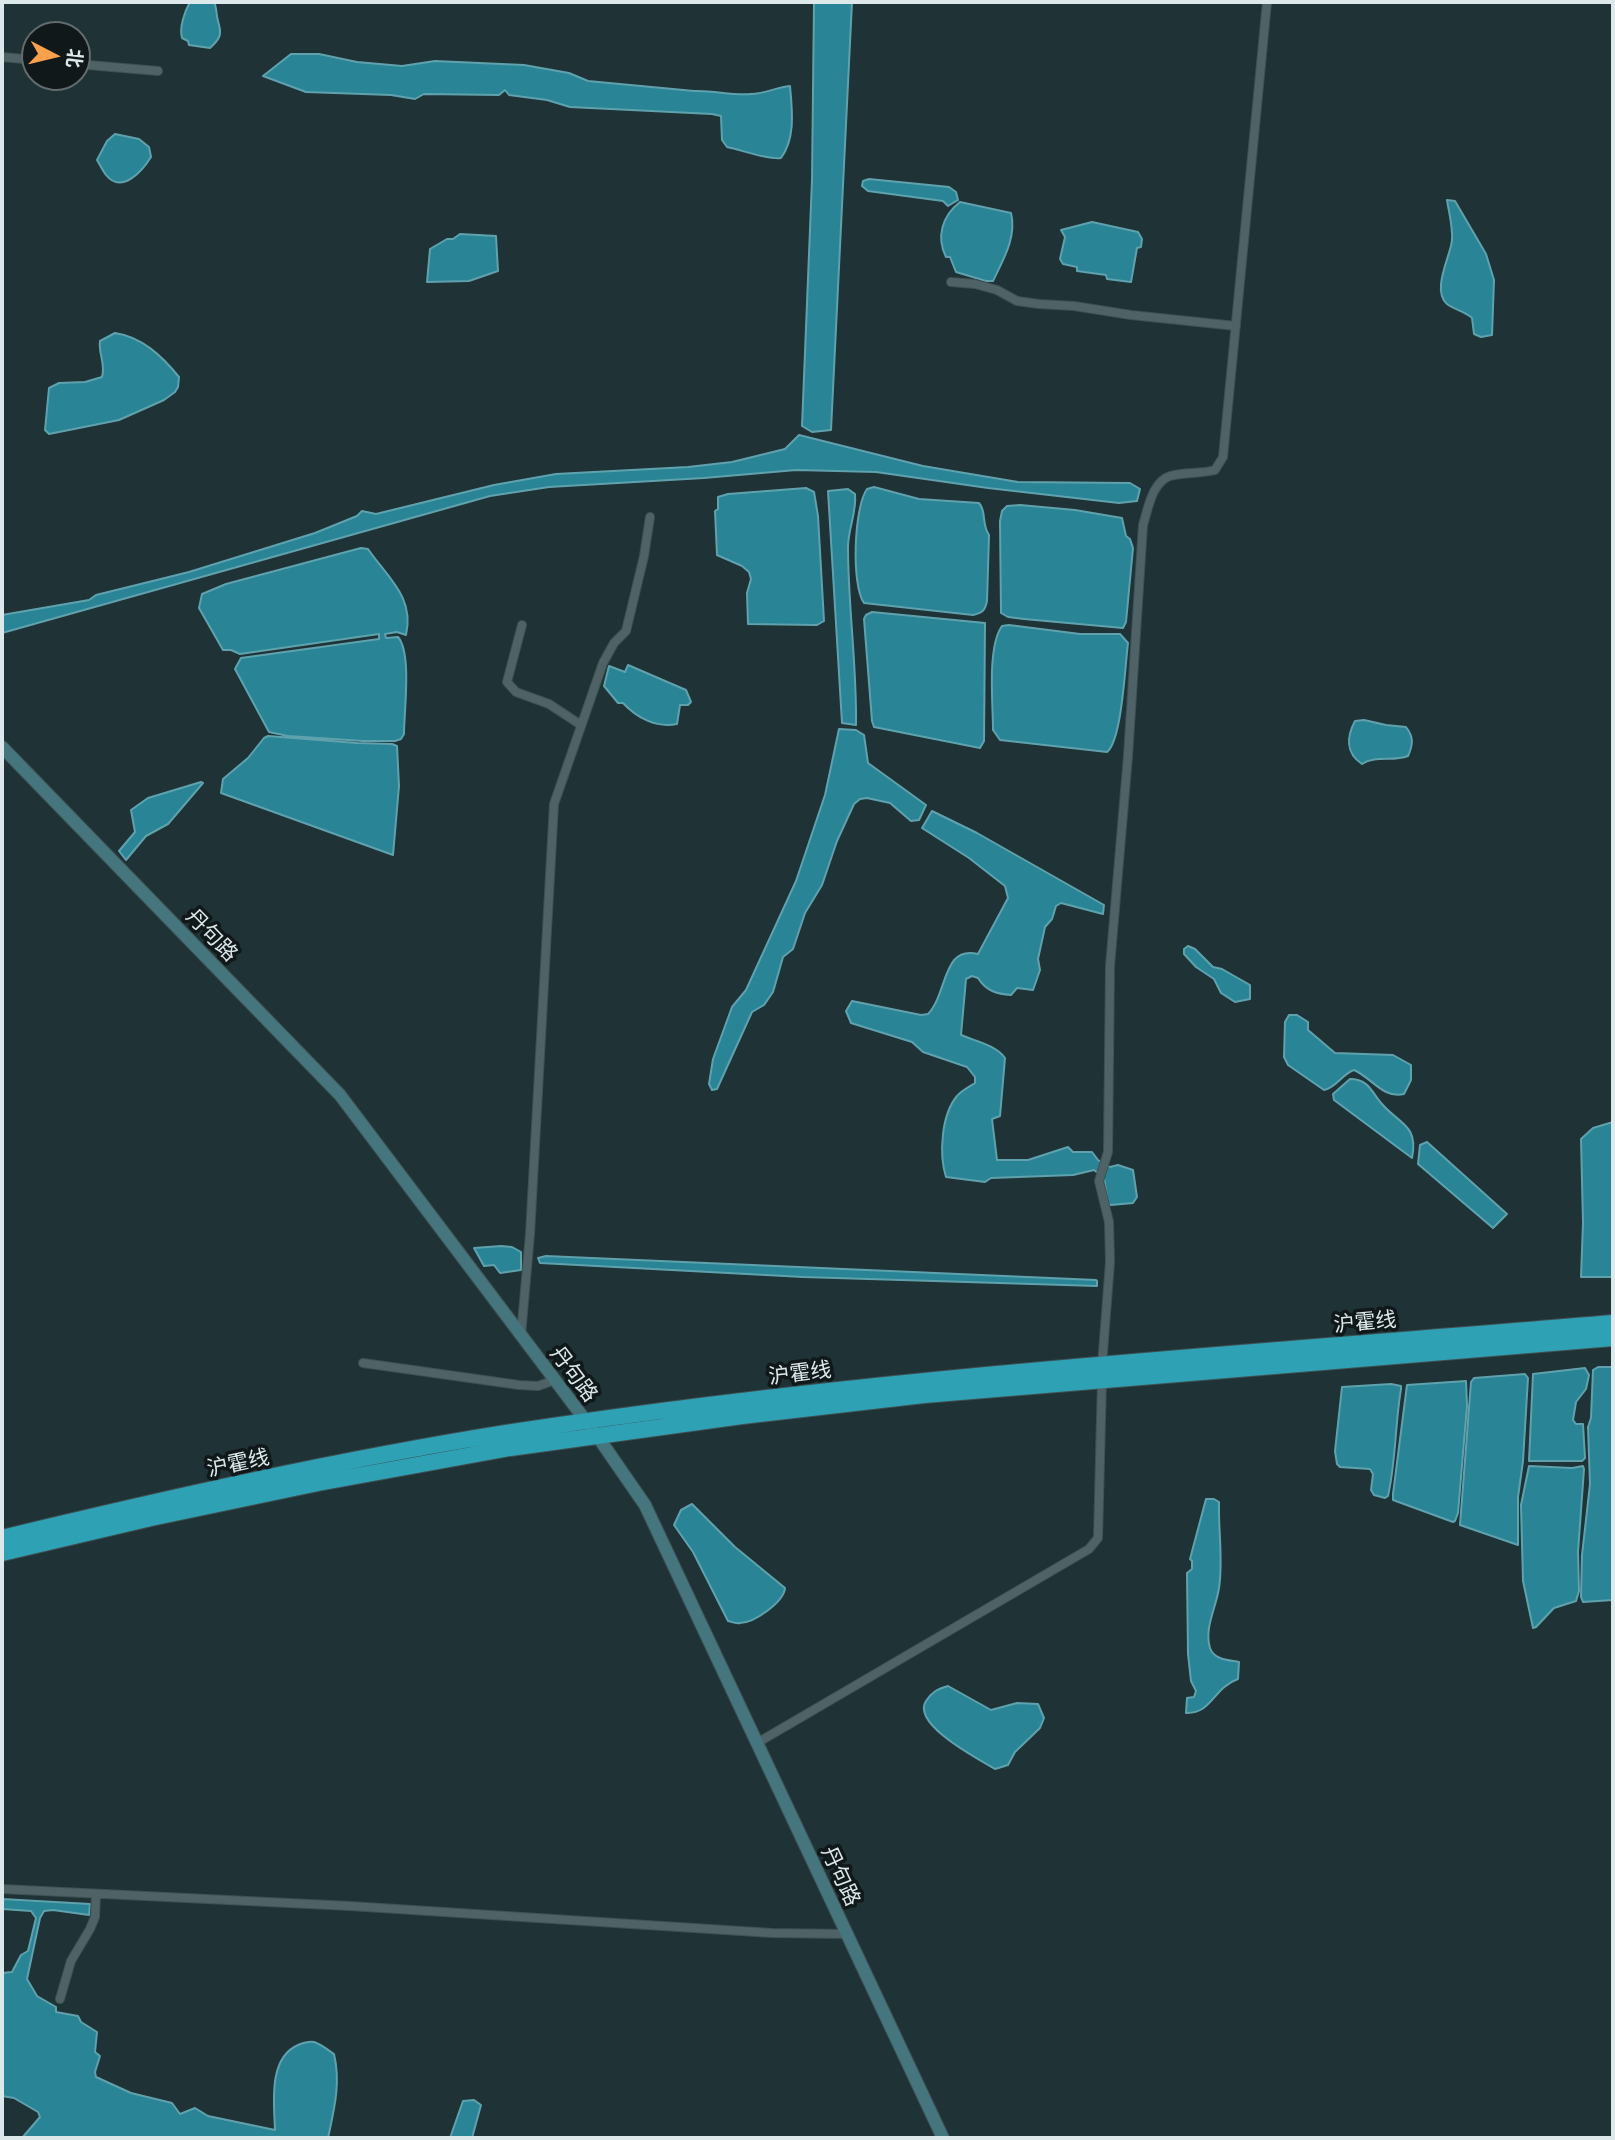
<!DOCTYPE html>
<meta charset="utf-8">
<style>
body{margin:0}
#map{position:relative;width:1615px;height:2140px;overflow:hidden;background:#1f3236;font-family:Commissioner,"Noto Sans SC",sans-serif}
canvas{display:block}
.frame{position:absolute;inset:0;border:4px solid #dce8ea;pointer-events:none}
.north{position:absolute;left:21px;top:21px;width:70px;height:70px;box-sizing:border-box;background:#10181a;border:2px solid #626b6d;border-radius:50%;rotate:97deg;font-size:19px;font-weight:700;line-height:28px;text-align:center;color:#dce8ea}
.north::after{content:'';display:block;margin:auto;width:24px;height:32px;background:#f8a04b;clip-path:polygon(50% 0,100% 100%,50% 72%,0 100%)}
</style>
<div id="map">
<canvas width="1615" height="2140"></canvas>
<div class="frame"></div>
<div class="north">北</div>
</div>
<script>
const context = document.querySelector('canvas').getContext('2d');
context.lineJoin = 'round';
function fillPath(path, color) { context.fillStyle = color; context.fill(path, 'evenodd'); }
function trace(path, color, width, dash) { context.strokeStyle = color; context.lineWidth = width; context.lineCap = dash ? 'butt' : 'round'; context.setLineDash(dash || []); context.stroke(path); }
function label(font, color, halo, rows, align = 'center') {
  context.font = font + ' Commissioner,"Noto Sans SC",sans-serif'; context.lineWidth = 7; context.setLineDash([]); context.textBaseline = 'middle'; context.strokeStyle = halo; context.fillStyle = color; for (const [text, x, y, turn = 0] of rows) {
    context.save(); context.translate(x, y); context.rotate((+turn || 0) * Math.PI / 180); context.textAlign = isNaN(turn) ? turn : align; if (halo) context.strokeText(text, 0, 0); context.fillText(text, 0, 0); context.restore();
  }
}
const water = new Path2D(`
 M190,2H214C217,8 216,14 218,21C222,34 221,38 210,48L189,45L188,41L182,38C179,27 185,11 190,2Z
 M814,2H852L831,430L812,432L802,426L812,180Z
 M291,54H319L357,62L402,66L435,61L524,65L569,73L588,81L694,91C714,90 732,96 751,94C766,94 776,87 790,86C792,109 796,138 781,158C767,160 742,150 727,147L722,140L721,116L712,114L570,107L547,100L509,95L505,90L499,95L424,94L415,99L391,95L306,92L263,76Z
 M115,134L139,139L149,147L151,157C143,170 122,195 106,175C103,171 100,165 97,160L107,141Z
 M869,179L949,187L956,192L958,200L948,206L943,201L868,191L862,186L863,181Z
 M1447,200L1455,201L1486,254L1494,280L1492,335L1481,337L1474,334L1472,318C1464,311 1455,310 1447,304C1431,290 1451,255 1452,240C1453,227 1449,213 1447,200Z
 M960,202L1011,213C1017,237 1003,260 993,281H986L956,272L950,257H946C936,237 942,216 960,202Z
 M1092,222L1138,232L1142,239L1141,247L1137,248L1131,282L1107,279L1106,275L1077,271V267L1063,264L1060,259L1065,237L1061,230Z
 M460,234L496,236L498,271L469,281L427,282L430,249L447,239H453Z
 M115,333C142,337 162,356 179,377L178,387L175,392L164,400L119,420L49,434L45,430L49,388L59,383L85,382L102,377C106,364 98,353 100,341Z
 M799,435L923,466L1018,482L1130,483L1140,489L1137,501L1119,503L988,488L876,472L796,470L704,478L549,487L490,496L2,633V615L89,600L96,595L189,572L315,533L357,516L362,511L376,514L494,485L556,474L688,467L732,462L785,449Z
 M874,487L919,499L979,503C987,512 981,523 989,535L987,601C985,611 982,613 973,615L864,603C851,585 854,507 867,489Z
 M806,488L814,492L818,516L824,621L817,625L748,624L747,593L751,579L749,572L742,566L717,555L715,511L718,509V497L728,494Z
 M848,489L855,494C857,512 848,529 848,547C848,607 857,665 856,725L842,723L828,491Z
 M1020,505L1075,510L1122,518L1126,536L1130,539L1133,548L1126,622L1123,628L1024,619L1008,617L1001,613L1000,521L1002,511L1007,506Z
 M361,548L368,549C387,577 415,597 406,635L397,632L385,634L386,638L398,637C412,653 404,711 404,734L401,739L395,741H363L288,736L269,732L235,669L241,658L379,639V634L240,654L231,650H223L199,608L202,594L226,584Z
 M872,612L985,623L984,741L980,748L874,727L872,721L864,619L866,615Z
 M1009,625L1080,634H1120L1128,643C1125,666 1122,740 1107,752L1000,740L993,730C993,703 987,647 1002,626Z
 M628,665L686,690L691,702L688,705H680L677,724C656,728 637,718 623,703H618L604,686L609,666L625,672Z
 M1364,720L1386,725L1406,727C1414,737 1413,745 1408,756C1393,762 1376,755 1362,764C1345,753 1347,736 1355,721Z
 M839,729L856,730L864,735L868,763L926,805L919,820L911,821L890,803L867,798L860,799L854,804L837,841L822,885L805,913L793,949L783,957L773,992L764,1005L752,1012L717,1089L712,1090L709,1084L713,1059L732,1007L746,990L796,881L825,795Z
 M268,736L357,743L392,744L397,746L399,786L393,855L221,793L223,779L248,758L264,738Z
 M201,782L203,783L168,824L146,836L126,860L119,851L135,832L131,810L148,798Z
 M932,811L977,833L1104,905L1103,914L1061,903L1056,906L1052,919L1045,927L1038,959L1040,970L1033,990L1017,988L1011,995C997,994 986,991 978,978L972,976L966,979L961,1035C975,1041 996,1045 1005,1058L1000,1116L992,1119L997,1160H1028L1068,1147L1073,1152H1092L1098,1160L1110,1167L1118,1165L1133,1170L1137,1197L1133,1203L1111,1205L1108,1203L1104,1178L1094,1170L1073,1175L991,1178L985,1182L946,1177C939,1155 941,1115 957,1096C961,1091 969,1087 975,1083V1077L967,1067L923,1052L912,1042L851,1023L846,1011L852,1001L921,1015L928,1014C948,993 942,945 978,954L1008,898L1005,886L969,858L922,828Z
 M1188,946L1195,949L1213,967L1222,969L1250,985V999L1235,1002L1221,993L1214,979L1196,967L1184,954V949Z
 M1289,1015H1297L1308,1022V1030L1335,1053L1393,1055L1411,1065V1080L1404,1094C1383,1099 1372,1078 1354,1070C1342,1074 1336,1088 1324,1090L1288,1065L1284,1057L1285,1022Z
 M1350,1079C1369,1079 1372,1093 1382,1104C1399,1124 1419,1125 1412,1158L1334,1100L1333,1094Z
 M1613,1122V1277H1581L1583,1223L1581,1139L1593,1128Z
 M1427,1142L1507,1214L1493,1228L1418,1164L1420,1145Z
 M501,1246L512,1247L521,1252V1270L500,1273L494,1265L484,1266L474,1248Z
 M546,1256L1096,1280L1097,1281V1286L803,1277L540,1263L538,1258Z
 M1598,1367H1613V1600L1583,1602L1581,1597L1582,1555L1590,1484L1588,1427L1591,1418L1593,1370Z
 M1585,1368L1589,1375L1586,1389L1576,1402L1573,1420L1576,1424H1583L1585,1458L1582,1461H1529L1533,1374Z
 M1525,1374L1528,1378L1523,1461L1518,1497V1545L1460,1525L1471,1382L1474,1378Z
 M1466,1381L1467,1406L1458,1513L1455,1521L1453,1522L1393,1500V1494L1407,1385Z
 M1391,1384L1401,1386V1389C1395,1424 1396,1461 1388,1496L1385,1498L1374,1495L1371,1490L1373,1474L1370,1469L1340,1467L1337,1464L1335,1451L1342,1387Z
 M1529,1466L1572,1468L1583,1466L1584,1469L1578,1552L1579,1591L1576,1601L1554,1608L1536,1627L1533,1628L1523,1581L1521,1505Z
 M1206,1499H1214L1219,1502V1511C1219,1536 1223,1563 1219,1588C1216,1608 1204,1628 1210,1648C1214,1660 1229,1660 1239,1662L1238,1679C1213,1688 1212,1714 1186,1713L1187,1698L1194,1697L1196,1691L1191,1681L1188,1654L1187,1573L1192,1569V1561L1190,1559Z
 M692,1504L735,1547L785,1588C784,1602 754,1623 740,1623C736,1624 732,1622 728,1621L693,1552L674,1525L681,1510Z
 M948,1686L991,1710L1017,1703L1038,1704L1044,1718L1040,1728L1015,1752L1008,1765L995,1769C978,1759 911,1724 926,1701C932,1692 937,1689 948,1686Z
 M2,1899L90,1904L89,1915L53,1910L44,1911L40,1918L27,1979L37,1996L56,2007V2012L78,2016L81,2022L97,2032L95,2052L100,2056L95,2072L96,2077L131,2093L172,2103L180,2114L195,2108L208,2116L275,2130C274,2103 268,2058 298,2045C303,2043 309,2041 314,2042C321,2044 328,2050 334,2054C341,2083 334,2110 328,2138H22L40,2117L38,2112L14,2098L2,2096V1973L12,1972L21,1955L28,1951L36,1918L31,1911L2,1909Z
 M474,2100L481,2105L472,2138H450L463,2101Z`);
fillPath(water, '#298495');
trace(water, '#5fa2ae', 2);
const street = new Path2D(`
 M2,57L35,60
 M77,64L158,71
 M951,282L975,284L997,290L1017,301L1039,304L1074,306L1131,315L1236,326
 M522,625L507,682L516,692L549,704L581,725
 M521,1335L530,1234L554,804L603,663L614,643L626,631L644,556L650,517
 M363,1363L519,1385L538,1386L555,1380
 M1102,1365L1110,1262L1109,1222L1099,1181L1108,1152L1110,966L1128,756L1143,525C1148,509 1152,482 1170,476C1184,472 1201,474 1215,470L1223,457L1267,2
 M757,1743L1089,1549L1098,1538L1102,1380
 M2,1889L350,1906L772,1933L847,1934
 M60,1999L71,1961L90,1929L95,1917L96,1894`);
const secondary = new Path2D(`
 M2,747L340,1095L598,1437L645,1505L943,2138`);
const highway = new Path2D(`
 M2,1538C168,1498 337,1460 506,1433C873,1376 1244,1354 1613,1323
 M2,1553L151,1518L318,1483L510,1448L742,1416L924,1395L1613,1338`);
trace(street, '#3e5052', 10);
trace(secondary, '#3e5052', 14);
trace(highway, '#3e5052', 18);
trace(street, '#4f6367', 8);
trace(secondary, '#45767e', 12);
trace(highway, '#2fa1b5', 16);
label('21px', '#dce8ea', '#10181a', [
 ["丹句路",212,935,46],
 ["沪霍线",1365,1322,-5],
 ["沪霍线",800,1373,-7],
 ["丹句路",574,1374,53],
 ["沪霍线",238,1463,-12],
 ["丹句路",841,1876,65]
]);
</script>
